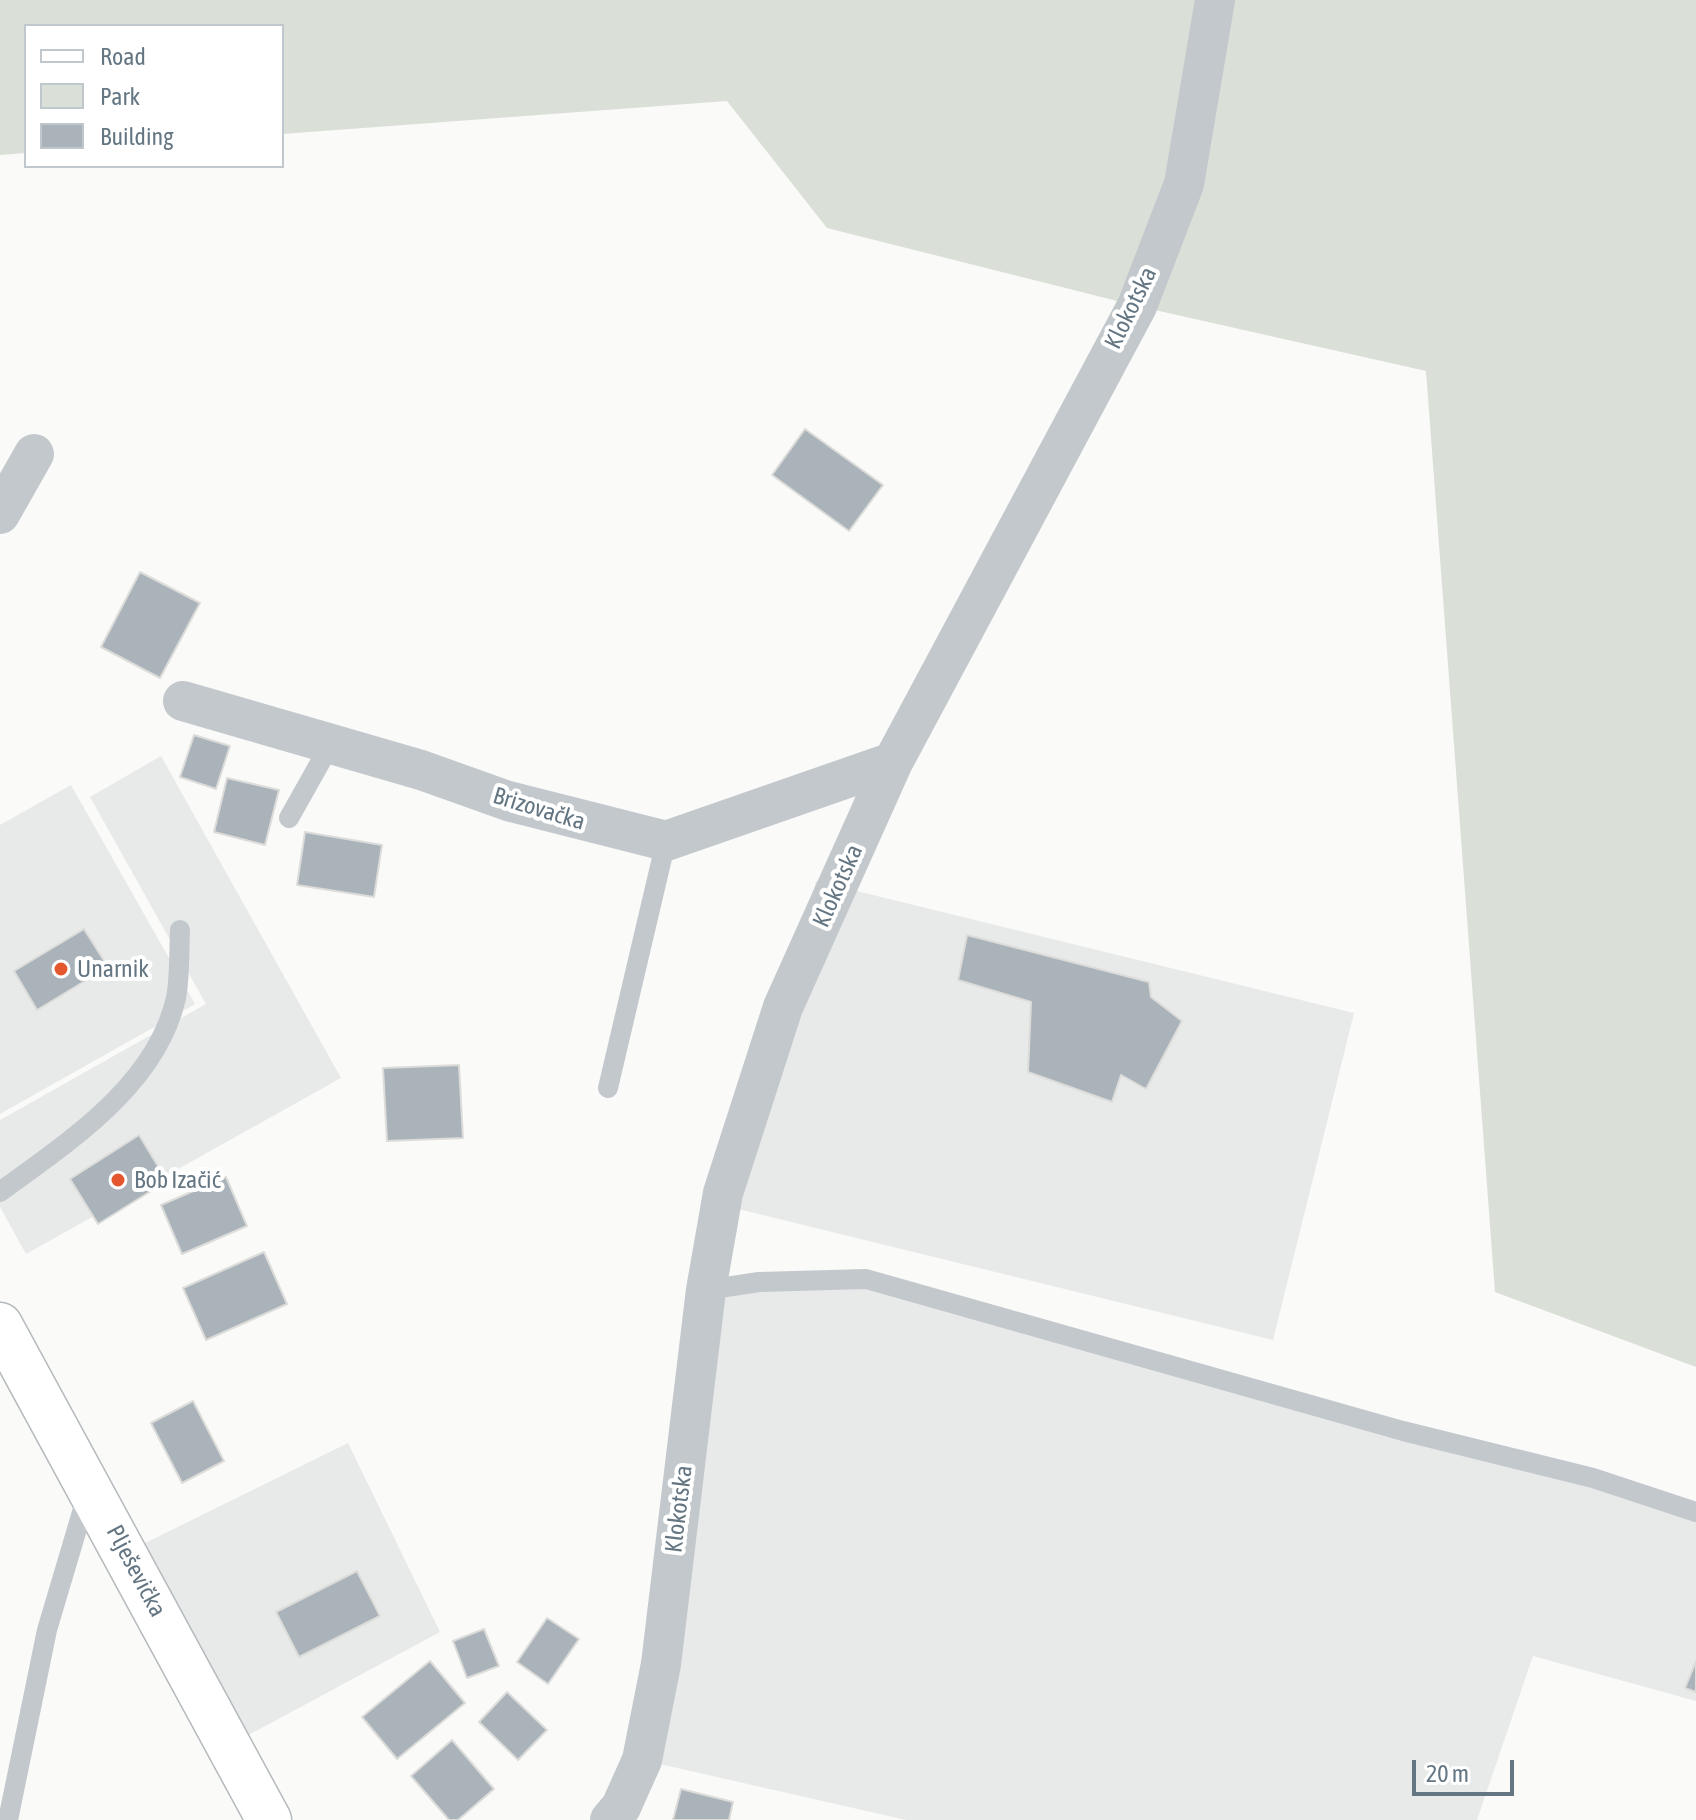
<!DOCTYPE html>
<meta charset="utf-8">
<style>
body{margin:0}
#map{position:relative;width:1696px;height:1820px;overflow:hidden;background:#fafaf8;font-family:"Asap Condensed",sans-serif}
canvas{display:block}
.legend{position:absolute;left:24px;top:24px;width:260px;height:144px;box-sizing:border-box;background:#fff;border:2px solid #c1c8cd;margin:0;padding:10px 14px;list-style:none;font-size:24px;color:#657683}
.legend li{display:flex;align-items:center;gap:16px;height:40px}
.legend b{width:40px;border:2px solid #c1c8cd}
.scale{position:absolute;left:1412px;top:1760px;width:102px;height:36px;box-sizing:border-box;border:4px solid #657683;border-top:0;padding-left:10px;font-size:24px;line-height:28px;white-space:nowrap;color:#657683;-webkit-text-stroke:6px #fff;paint-order:stroke}
</style>
<div id="map">
<canvas width="1696" height="1820"></canvas>
<ul class="legend">
<li><b style="height:10px;background:#fff"></b>Road</li>
<li><b style="height:22px;background:#dadfd7"></b>Park</li>
<li><b style="height:22px;background:#aab3b9"></b>Building</li>
</ul>
<div class="scale">20 m</div>
</div>
<script>
const context = document.querySelector('canvas').getContext('2d');
context.lineJoin = 'round';
function fillPath(path, color) { context.fillStyle = color; context.fill(path, 'evenodd'); }
function trace(path, color, width, dash) { context.strokeStyle = color; context.lineWidth = width; context.lineCap = dash ? 'butt' : 'round'; context.setLineDash(dash || []); context.stroke(path); }
function label(font, color, halo, rows, align = 'center') {
  context.font = font + ' "Asap Condensed",sans-serif'; context.lineWidth = 8; context.setLineDash([]); context.textBaseline = 'middle'; context.strokeStyle = halo; context.fillStyle = color; for (const [text, x, y, turn = 0] of rows) {
    context.save(); context.translate(x, y); context.rotate((+turn || 0) * Math.PI / 180); context.textAlign = isNaN(turn) ? turn : align; if (halo) context.strokeText(text, 0, 0); context.fillText(text, 0, 0); context.restore();
  }
}
fillPath(new Path2D(`
 M161,756L341,1078L26,1254L0,1207V1120L206,1004L90,797Z
 M71,785L195,1004L0,1114V825Z
 M816,881L1354,1013L1273,1340L734,1208Z
 M866,1279L1696,1512V1701L1533,1656L1477,1820H906L642,1760L706,1290Z
 M348,1443L440,1632L243,1738L133,1549Z`), '#e8e9e9');
fillPath(new Path2D(`
 M0,0H1696V1367L1495,1292L1426,371L1137,306L827,228L727,101L282,134V26H26V153L0,155Z`), '#dadfd7');
const building = new Path2D(`
 M805,429L883,485L849,531L772,475Z
 M140,572L200,603L160,678L101,647Z
 M194,735L230,746L216,789L180,777Z
 M227,778L279,790L265,845L214,832Z
 M305,832L382,845L374,897L297,885Z
 M84,929L108,967L37,1010L14,971Z
 M967,935L1149,982L1151,997L1182,1021L1146,1089L1121,1075L1112,1102L1028,1072L1031,1002L958,980Z
 M459,1065L463,1138L387,1141L383,1068Z
 M139,1135L167,1181L98,1224L70,1179Z
 M226,1177L247,1226L182,1254L161,1205Z
 M264,1252L287,1304L206,1340L183,1288Z
 M193,1401L224,1461L182,1483L151,1423Z
 M357,1571L380,1616L299,1657L276,1612Z
 M547,1618L579,1639L548,1684L517,1662Z
 M484,1629L499,1666L467,1678L453,1641Z
 M430,1661L465,1703L397,1759L362,1717Z
 M1696,1661V1692L1685,1688Z
 M507,1692L547,1730L518,1760L479,1722Z
 M452,1740L494,1789L458,1820H449L411,1776Z
 M681,1789L733,1802L729,1820H673Z`);
fillPath(building, '#aab3b9');
trace(building, '#dcdcda', 2);
const primary = new Path2D(`
 M0,1325L269,1820`);
trace(primary, '#b5babe', 47);
trace(new Path2D(`
 M289,818L330,745
 M608,1088L666,841
 M0,1192C68,1142 156,1086 176,998C180,977 179,952 180,930
 M706,1290L759,1282L866,1279L1403,1431L1593,1478L1696,1512
 M8,1820L47,1630L88,1492`), '#c3c8cc', 20);
trace(new Path2D(`
 M0,514L34,454
 M183,701L421,770L508,801L666,841L893,762
 M610,1820L621,1807L642,1760L661,1664L706,1290L723,1193L783,1007L893,762L1137,306L1184,184L1215,0`), '#c3c8cc', 40);
trace(primary, '#fff', 44);
for (const [x, y, r, color] of [
 [61,969,8,"#e4572e"],
 [118,1180,8,"#e4572e"]
]) { const dot = new Path2D(); dot.arc(x, y, r, 0, 2 * Math.PI); context.fillStyle = color; context.fill(dot); trace(dot, '#fff', 3); }
label('24px', '#657683', '#fff', [
 ["Klokotska",1131,308,-64],
 ["Brizovačka",539,809,17],
 ["Klokotska",838,886,-66],
 ["Klokotska",679,1509,-83],
 ["Plješevička",136,1571,62]
]);
label('24px', '#657683', '#fff', [
 ["Unarnik",77,969],
 ["Bob Izačić",134,1180]
], 'left');
</script>
